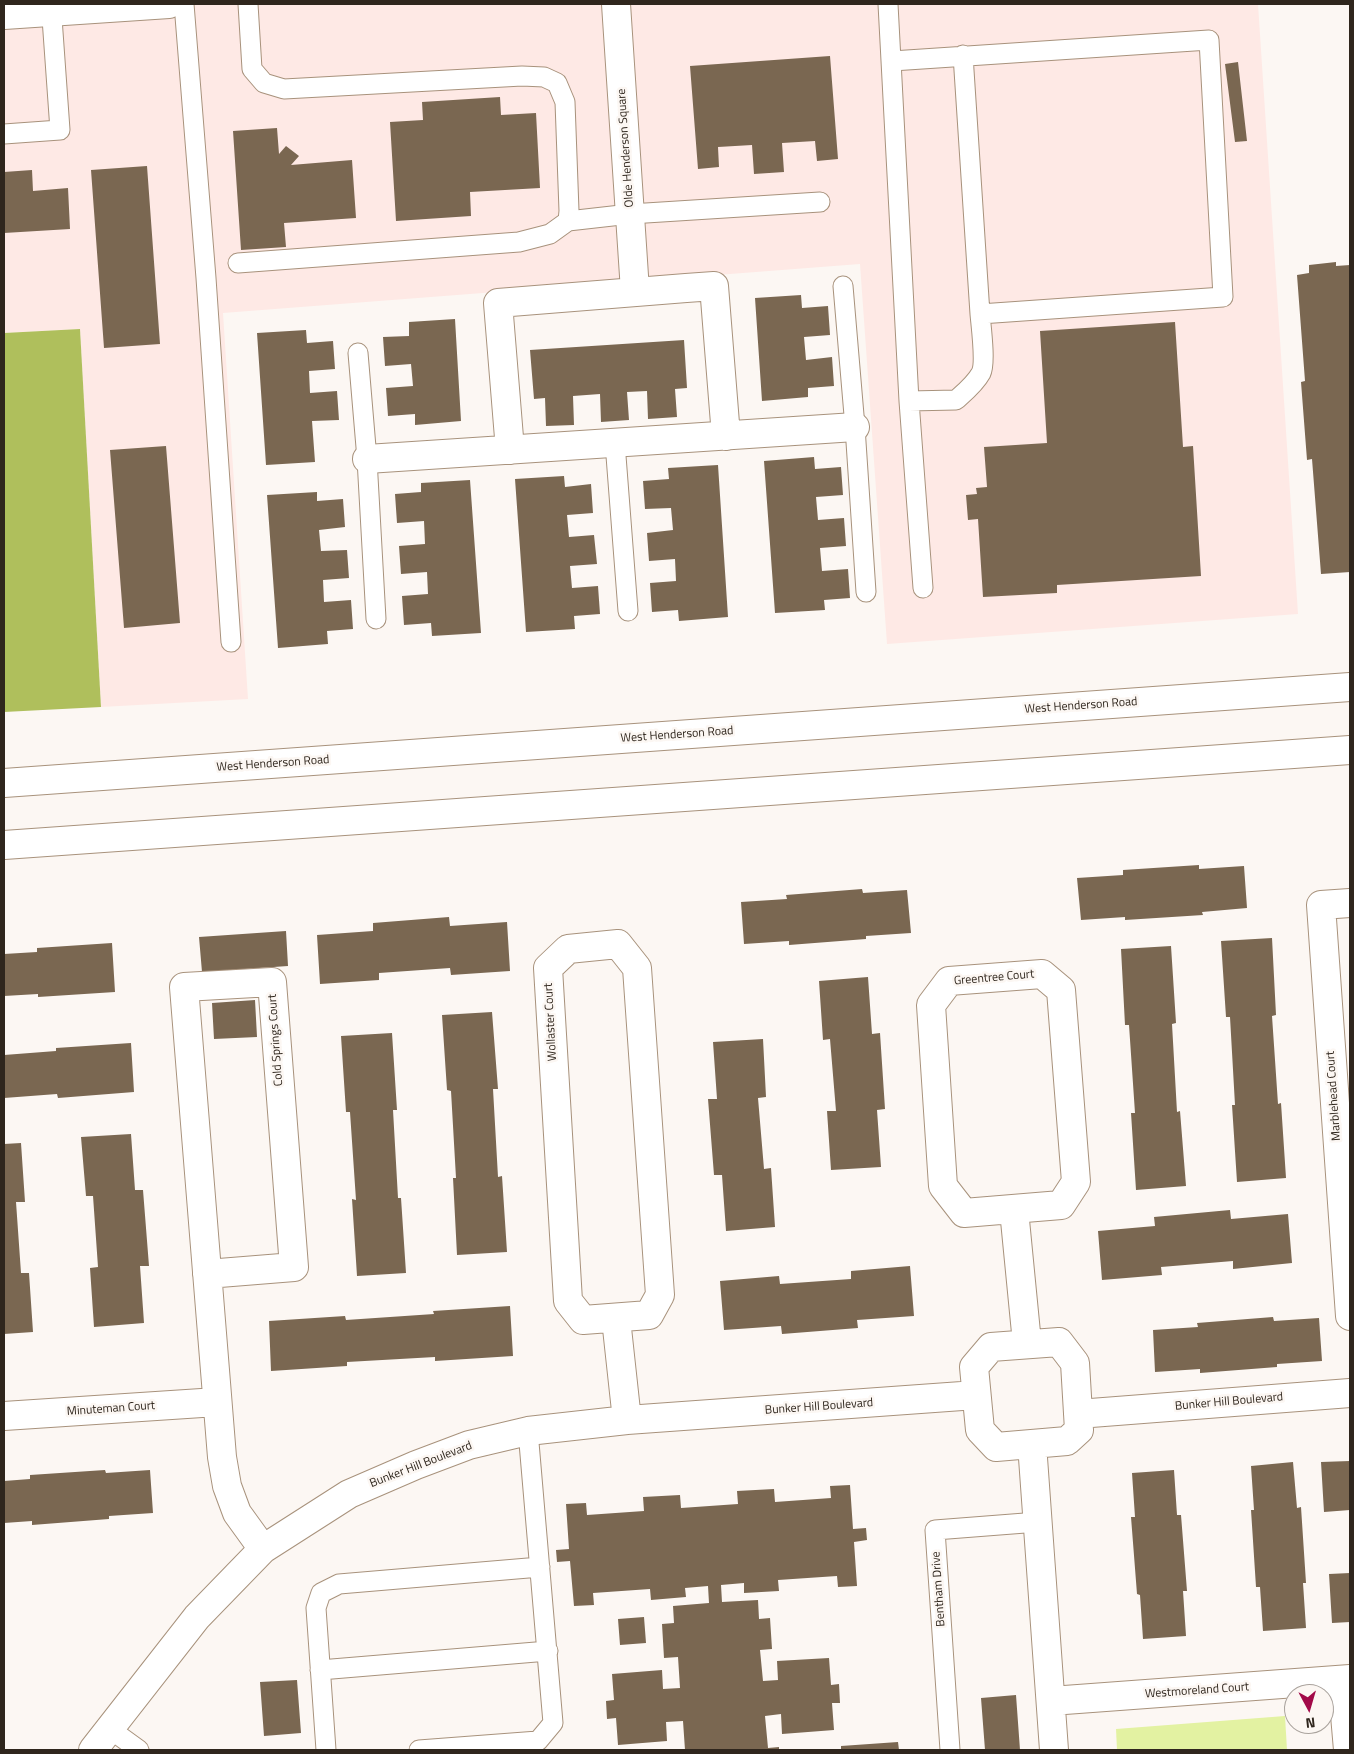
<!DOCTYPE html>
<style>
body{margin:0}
#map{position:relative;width:1354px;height:1754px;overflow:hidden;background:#fcf7f3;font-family:"Titillium Web",sans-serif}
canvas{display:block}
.frame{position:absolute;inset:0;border:5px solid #2f261d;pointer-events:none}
.north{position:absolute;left:1284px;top:1684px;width:50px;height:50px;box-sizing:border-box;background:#fcf7f3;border:1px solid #aaa39d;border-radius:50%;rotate:174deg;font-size:14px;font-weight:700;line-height:20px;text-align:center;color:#2f261d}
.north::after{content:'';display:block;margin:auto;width:18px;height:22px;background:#a20a49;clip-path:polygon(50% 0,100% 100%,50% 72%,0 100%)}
</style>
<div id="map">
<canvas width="1354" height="1754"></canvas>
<div class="frame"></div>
<div class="north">N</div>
</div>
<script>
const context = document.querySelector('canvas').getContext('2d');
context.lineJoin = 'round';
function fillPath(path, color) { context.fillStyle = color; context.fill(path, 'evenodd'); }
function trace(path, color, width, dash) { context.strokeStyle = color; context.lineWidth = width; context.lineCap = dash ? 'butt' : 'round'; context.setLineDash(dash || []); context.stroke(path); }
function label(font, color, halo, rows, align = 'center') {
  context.font = font + ' "Titillium Web",sans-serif'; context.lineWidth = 5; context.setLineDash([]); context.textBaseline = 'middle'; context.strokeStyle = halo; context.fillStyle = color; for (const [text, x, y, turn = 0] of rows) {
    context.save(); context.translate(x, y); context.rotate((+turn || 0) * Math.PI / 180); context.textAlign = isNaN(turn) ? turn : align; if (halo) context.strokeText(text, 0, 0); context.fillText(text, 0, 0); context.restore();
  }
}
fillPath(new Path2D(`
 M4,4H1258L1298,614L887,644L860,264L223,313L248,699L101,707L80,329L4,333Z`), '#fee9e5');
fillPath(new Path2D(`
 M1285,1716L1287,1750H1117L1116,1729Z`), '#e3f2a2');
fillPath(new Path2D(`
 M80,329L101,707L4,712V333Z`), '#afbf5c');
fillPath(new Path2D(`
 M830,56L838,159L817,161L815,141L782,143L784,172L754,174L752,145L718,147L719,167L698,169L690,66Z
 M1238,62L1247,141L1235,142L1225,64Z
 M500,97L501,115L536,113L540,188L470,192L471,216L396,221L390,122L423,120L422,102Z
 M277,128L279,154L286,146L299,156L291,165L352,160L356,218L284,223L286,247L241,250L233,131Z
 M147,166L160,344L104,348L91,170Z
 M32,170L33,191L68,188L70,229L4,233V172Z
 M1336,262V266L1350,265V572L1321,574L1312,459L1307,460L1301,382L1305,381L1297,275L1309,273V265Z
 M801,295L802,308L828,306L830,335L804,337L806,360L832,357L834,386L808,388V397L762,401L755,298Z
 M455,319L461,421L415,425V414L388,416L386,388L413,386L411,364L385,366L383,337L409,336V322Z
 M1175,322L1183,447L1193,446L1201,576L1057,585V593L983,597L978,519L968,520L966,495L977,494L976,488L987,487L984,447L1047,443L1040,331Z
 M306,330L307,343L333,341L335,369L309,371L310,393L337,391L339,420L312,421L315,462L266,465L257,333Z
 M684,340L687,388L675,389L677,417L648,419L647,391L627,392L629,420L601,422L600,394L573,396L574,425L546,426L545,398L534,399L530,350Z
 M166,446L180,623L124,628L110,450Z
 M814,457L815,469L841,467L843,495L816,497L818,520L844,518L846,546L820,548L822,571L848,569L850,598L824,600L825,610L775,613L764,461Z
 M718,465L728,617L679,621L678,610L652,612L650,583L676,581L675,559L649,561L647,533L673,530L671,508L645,509L643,481L669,479L668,468Z
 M564,476L565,487L591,484L593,513L567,515L569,537L594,535L597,564L570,566L572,588L598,586L600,614L574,616L575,629L526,632L515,479Z
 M470,480L481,633L432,636L431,623L404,625L402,596L428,594L427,572L401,574L399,546L425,544L424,521L397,523L395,494L421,492V483Z
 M317,492V501L343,499L345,527L319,530L321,551L347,550L349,578L323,580L324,602L351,600L353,629L327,631L328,644L278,648L267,495Z
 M1199,865V869L1244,866L1247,908L1202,912L1203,915L1125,920V917L1081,920L1077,878L1123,875V870Z
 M862,889L863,893L907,890L911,933L866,936V939L789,945V941L744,944L741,902L787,899L786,895Z
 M449,917L450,926L507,922L510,971L451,975L450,968L379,973V980L320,984L317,935L373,931V923Z
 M286,931L288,966L202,972L199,937Z
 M1272,938L1276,1015L1272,1016L1278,1104L1281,1103L1286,1178L1237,1182L1232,1105H1235L1230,1017H1226L1221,941Z
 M112,943L115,992L38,997V994L4,996V954L37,952V948Z
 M1171,946L1176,1023L1172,1024L1177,1112L1180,1111L1186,1186L1136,1190L1131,1113H1135L1129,1025H1125L1121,949Z
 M868,977L872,1034L880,1033L885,1109L877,1110L881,1167L831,1170L827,1111H836L830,1039L823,1040L819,981Z
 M255,1000L257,1037L214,1039L212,1003Z
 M492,1012L498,1089H493L498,1177L502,1176L507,1252L457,1255L453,1178H456L451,1091L447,1090L442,1015Z
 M392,1033L397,1110H393L398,1198H401L406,1273L357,1276L352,1199L356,1200L350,1112H346L341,1036Z
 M763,1039L766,1097L758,1098L764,1169L771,1168L775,1227L726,1231L722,1175H714L708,1099H717L713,1042Z
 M131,1043L134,1092L58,1098L57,1094L4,1098V1055L56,1051V1048Z
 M131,1134L135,1190H143L149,1266H140L144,1323L94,1327L90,1268L98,1267L93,1196H86L81,1137Z
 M21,1143L25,1202H16L21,1273H29L33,1332L4,1334V1144Z
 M1230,1210L1231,1219L1288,1214L1292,1263L1233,1269V1261L1161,1267L1162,1275L1102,1280L1098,1231L1155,1226L1154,1217Z
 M910,1266L914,1316L857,1320L858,1328L782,1334L781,1326L724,1330L720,1281L779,1276L780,1284L851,1279V1271Z
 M510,1306L513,1356L435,1361V1357L347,1362V1366L271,1371L269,1321L345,1316L346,1320L434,1314L433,1311Z
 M1273,1317L1274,1321L1319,1318L1322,1361L1277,1364V1367L1200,1373V1369L1155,1372L1153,1330L1198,1327L1197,1323Z
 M1350,1461V1510L1324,1512L1321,1462Z
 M1293,1462L1297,1508L1301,1507L1306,1583H1303L1306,1628L1263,1631L1260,1587H1256L1251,1510H1254L1251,1466Z
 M105,1470L106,1473L150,1470L153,1513L109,1516V1519L32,1525V1521L4,1523V1481L30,1479V1475Z
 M1174,1470L1177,1515H1181L1187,1591H1183L1186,1636L1143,1639L1140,1595L1137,1594L1131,1517H1135L1132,1473Z
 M850,1485L853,1529L866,1528L867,1540L854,1542L857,1586L838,1587L837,1576L778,1580L779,1591L744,1593V1583L721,1585L722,1602L758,1600L759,1619L770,1618L772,1649L760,1650L763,1681L778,1680L777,1661L829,1658L831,1685L839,1684L840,1703H832L834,1730L782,1734L781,1714L765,1716L768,1748L779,1747V1750H685L683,1721L666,1722L667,1741L618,1745L616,1718L607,1719L606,1701L614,1700L612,1674L662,1670L663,1689L680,1688L678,1657L664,1658L662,1624L674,1623L673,1606L709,1603L708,1586L685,1588L686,1597L651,1600L650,1589L593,1593L594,1605L574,1606L570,1561L557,1562L556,1550L569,1549L566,1504L586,1503L587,1515L644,1511L643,1497L680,1495L681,1508L738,1504L737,1491L774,1489L775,1502L831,1498L830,1486Z
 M1350,1573V1622L1332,1623L1329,1574Z
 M644,1617L646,1643L620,1645L618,1619Z
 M297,1680L301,1733L264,1736L260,1682Z
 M1016,1695L1020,1750H985L981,1698Z
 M898,1742L899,1750H841V1746Z`), '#7a6751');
const lane = new Path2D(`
 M184,4L206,278L231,642
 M888,4L909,401L956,400C965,392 975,384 981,373C986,363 981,326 980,314L1223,297L1209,40L892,61
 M963,55L980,314
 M4,134L60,130L51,4
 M568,221L630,214L820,202
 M238,263L519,242L550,234L568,221L569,211L565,102L557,83L544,77L522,76L284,89L264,83L252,69L248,4
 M843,286L855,427L866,592
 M358,353L367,459L376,619
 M909,401L923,588
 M615,443L628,611
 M320,1670L548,1651
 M110,1729L139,1750
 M326,1750L316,1608L321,1593L339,1584L540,1567
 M419,1750L538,1741L553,1723L528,1431
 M950,1750L935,1530L1038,1522`);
const street = new Path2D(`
 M616,4L635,291
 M4,15L169,4
 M510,450L498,303L686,288L714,286L726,436
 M367,459L855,427
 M1350,903L1321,905L1350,1316
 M618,944L637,968L660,1295L649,1315L583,1320L568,1301L548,968L568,949Z
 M1042,974L1061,990L1076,1182L1061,1205L964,1213L943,1186L931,1005L949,981Z
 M1014,1210L1027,1343
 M207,1274L294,1267L272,982L184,987L222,1457L227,1486L237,1513L263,1549
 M616,1319L627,1420
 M1059,1342L1075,1363L1079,1430L1067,1441L996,1447L980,1430L974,1367L991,1347Z
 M1078,1414L1350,1393
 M4,1416L217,1402
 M1032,1444L1054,1750
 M1342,1680L1348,1750
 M1051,1701L1350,1679
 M93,1750L197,1617L263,1549L349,1494L416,1465L469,1445L528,1431L627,1420L976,1395`);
const secondary = new Path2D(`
 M4,783L1350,687
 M4,845L1350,750`);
trace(lane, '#a8927c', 21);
trace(street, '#a8927c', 30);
trace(secondary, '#a8927c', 30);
trace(lane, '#fff', 19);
trace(street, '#fff', 28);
trace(secondary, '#fff', 28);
label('12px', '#2f261d', '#fcf7f3', [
 ["Olde Henderson Square",626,148,-94],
 ["West Henderson Road",1081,706,-4],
 ["West Henderson Road",677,735,-4],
 ["West Henderson Road",273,764,-4],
 ["Greentree Court",994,978,-5],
 ["Wollaster Court",551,1022,-93],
 ["Cold Springs Court",276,1040,-94],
 ["Marblehead Court",1334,1096,-94],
 ["Bunker Hill Boulevard",1229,1402,-5],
 ["Bunker Hill Boulevard",819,1407,-4],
 ["Minuteman Court",111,1409,-4],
 ["Bunker Hill Boulevard",421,1465,-21],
 ["Bentham Drive",939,1589,-94],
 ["Westmoreland Court",1197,1691,-4]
]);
</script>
